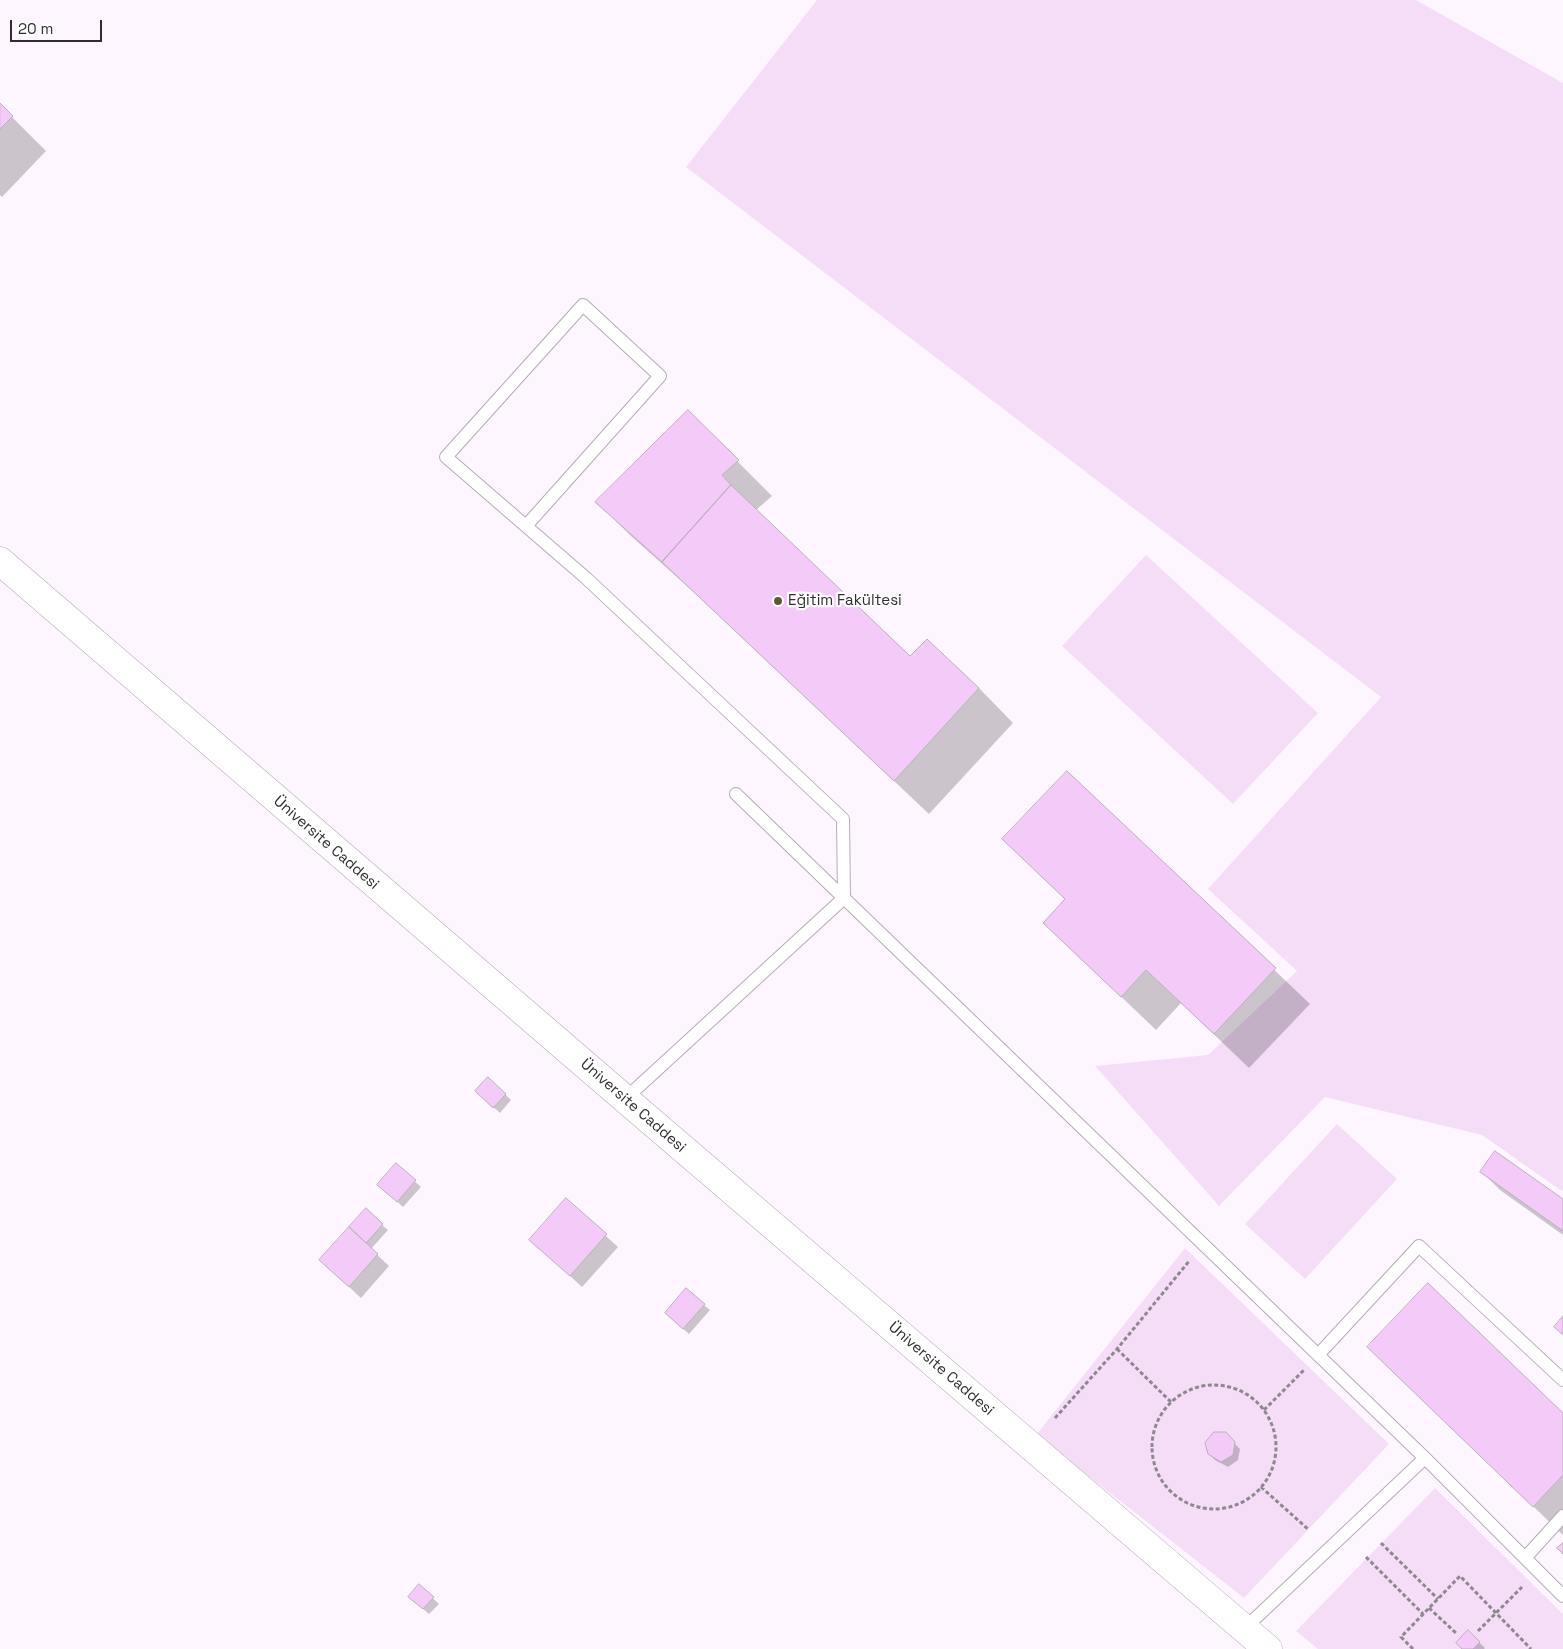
<!DOCTYPE html>
<meta charset="utf-8">
<style>
body{margin:0}
#map{position:relative;width:1563px;height:1649px;overflow:hidden;background:#fef6fe;font-family:"Space Grotesk",sans-serif}
canvas{display:block}
.scale{position:absolute;left:10px;top:20px;width:92px;height:22px;box-sizing:border-box;border:2px solid #302c30;border-top:0;padding-left:6px;font-size:15px;line-height:18px;white-space:nowrap;color:#302c30;-webkit-text-stroke:4px #fff;paint-order:stroke}
</style>
<div id="map">
<canvas width="1563" height="1649"></canvas>
<div class="scale">20 m</div>
</div>
<script>
const context = document.querySelector('canvas').getContext('2d');
context.lineJoin = 'round';
function fillPath(path, color) { context.fillStyle = color; context.fill(path, 'evenodd'); }
function trace(path, color, width, dash) { context.strokeStyle = color; context.lineWidth = width; context.lineCap = dash ? 'butt' : 'round'; context.setLineDash(dash || []); context.stroke(path); }
function label(font, color, halo, rows, align = 'center') {
  context.font = font + ' "Space Grotesk",sans-serif'; context.lineWidth = 4.5; context.setLineDash([]); context.textBaseline = 'middle'; context.strokeStyle = halo; context.fillStyle = color; for (const [text, x, y, turn = 0] of rows) {
    context.save(); context.translate(x, y); context.rotate((+turn || 0) * Math.PI / 180); context.textAlign = isNaN(turn) ? turn : align; if (halo) context.strokeText(text, 0, 0); context.fillText(text, 0, 0); context.restore();
  }
}
fillPath(new Path2D(`
 M817,0H1416L1563,83V1192L1482,1135L1325,1097L1219,1206L1095,1066L1208,1055L1297,971L1208,889L1381,697L686,167Z
 M1146,555L1318,713L1233,804L1062,646Z
 M1337,1124L1397,1179L1305,1279L1245,1224Z
 M1185,1248L1389,1444L1244,1598L1036,1435Z
 M1435,1488L1563,1614V1649H1318L1296,1631Z`), '#f5ddf8');
fillPath(new Path2D(`
 M0,105L46,151L2,197L0,195Z
 M688,412L772,496L756,510L910,657L979,688L1013,723L929,814L698,596L631,536L597,502Z
 M1067,772L1310,1004L1249,1068L1181,1003L1156,1030L1044,923L1066,900L1004,839Z
 M488,1078L511,1100L500,1113L482,1097Z
 M396,1165L421,1187L403,1207L385,1190Z
 M1482,1172L1563,1200V1235L1500,1190Z
 M566,1200L618,1247L582,1287L531,1240Z
 M382,1225L388,1230L371,1249L389,1266L361,1298L333,1272Z
 M704,1305L710,1310L689,1334L672,1319Z
 M1403,1381L1563,1415V1535Z
 M1225,1434L1240,1449L1238,1460L1228,1467L1215,1460L1209,1454Z
 M419,1586L439,1604L429,1614L415,1602Z
 M1468,1632L1485,1648L1484,1649H1463Z`), '#0003');
const building = new Path2D(`
 M0,103L13,116L0,129Z
 M688,410L739,460L722,475L731,485L662,562L595,502Z
 M731,485L910,656L927,639L979,688L894,781L662,562Z
 M1067,771L1276,968L1214,1034L1146,970L1121,997L1043,923L1065,899L1002,839Z
 M488,1077L506,1094L493,1108L475,1091Z
 M1495,1151L1563,1199V1231L1480,1172Z
 M396,1163L416,1180L397,1202L377,1185Z
 M566,1198L607,1234L570,1276L529,1240Z
 M366,1208L383,1224L366,1243L349,1227Z
 M349,1227L378,1254L349,1287L319,1260Z
 M1428,1283L1563,1413V1475L1533,1507L1367,1347Z
 M686,1288L705,1304L683,1329L665,1313Z
 M1563,1316V1335L1554,1327Z
 M1214,1432H1226L1235,1442L1233,1455L1221,1462L1208,1454L1205,1443Z
 M1563,1543V1554L1557,1548Z
 M419,1584L434,1597L423,1609L408,1597Z
 M1468,1630L1480,1642L1473,1649H1462L1456,1643Z`);
fillPath(building, '#f4cbf8');
trace(building, '#b9b0ba', 1);
const service = new Path2D(`
 M526,526L660,376L583,305L446,457L586,578L843,819L844,898L625,1099
 M736,794L1425,1458L1563,1596
 M1318,1355L1419,1246L1563,1380
 M1525,1558L1563,1516
 M1244,1629L1425,1458`);
const tertiary = new Path2D(`
 M0,561L625,1099L1268,1649`);
trace(service, '#b5acb5', 14);
trace(tertiary, '#b5acb5', 29);
trace(new Path2D(`
 M1117,1349L1171,1402
 M1152 1447a62 62 0 1 1 124 0a62 62 0 1 1-124 0Z
 M1264,1410L1304,1370
 M1055,1418L1117,1349L1190,1260
 M1261,1487L1309,1530
 M1381,1543L1438,1599
 M1366,1557L1423,1614
 M1429,1608L1456,1633
 M1478,1631L1522,1587
 M1413,1649L1401,1637L1460,1576L1531,1649`), '#8e888e', 3, [4, 2.5]);
trace(service, '#fff', 12);
trace(tertiary, '#fff', 28);
for (const [x, y, r, color] of [
 [778,601,5,"#5a5e2c"]
]) { const dot = new Path2D(); dot.arc(x, y, r, 0, 2 * Math.PI); context.fillStyle = color; context.fill(dot); trace(dot, '#fff', 2); }
label('15px', '#302c30', '#fff', [
 ["Eğitim Fakültesi",788,601]
], 'left');
label('15px', '#302c30', '#fff', [
 ["Üniversite Caddesi",326,843,41],
 ["Üniversite Caddesi",633,1106,41],
 ["Üniversite Caddesi",941,1369,41]
]);
</script>
